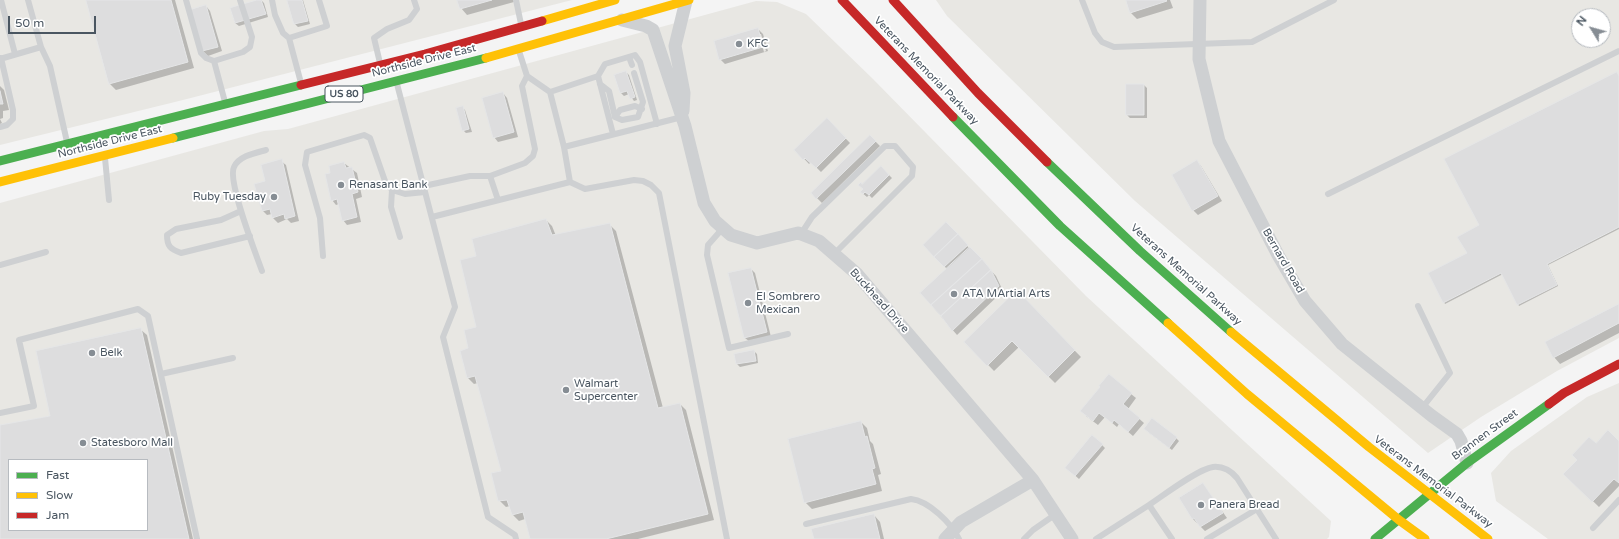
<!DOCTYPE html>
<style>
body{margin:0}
#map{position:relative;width:1619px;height:539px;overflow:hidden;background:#f4f4f4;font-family:"Varela Round",sans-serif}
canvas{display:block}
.legend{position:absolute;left:8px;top:459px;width:140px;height:72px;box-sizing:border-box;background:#fff;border:1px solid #b7bbc0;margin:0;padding:5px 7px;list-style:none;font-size:12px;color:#4a5661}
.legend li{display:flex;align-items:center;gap:8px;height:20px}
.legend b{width:20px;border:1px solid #b7bbc0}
.north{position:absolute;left:1571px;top:8px;width:40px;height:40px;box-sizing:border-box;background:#fff;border:1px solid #b7bbc0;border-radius:50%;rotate:307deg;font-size:11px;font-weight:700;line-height:16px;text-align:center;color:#4a5661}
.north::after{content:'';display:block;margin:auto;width:14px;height:18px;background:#868d94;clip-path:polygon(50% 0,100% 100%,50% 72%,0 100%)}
.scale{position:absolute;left:8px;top:16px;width:88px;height:18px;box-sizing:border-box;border:2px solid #4a5661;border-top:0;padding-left:5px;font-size:12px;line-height:14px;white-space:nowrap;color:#4a5661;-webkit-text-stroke:3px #fff;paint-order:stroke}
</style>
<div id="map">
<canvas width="1619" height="539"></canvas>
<ul class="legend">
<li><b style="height:5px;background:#4caf50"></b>Fast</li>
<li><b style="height:5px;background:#ffc107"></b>Slow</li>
<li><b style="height:5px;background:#c62828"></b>Jam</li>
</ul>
<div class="north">N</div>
<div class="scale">50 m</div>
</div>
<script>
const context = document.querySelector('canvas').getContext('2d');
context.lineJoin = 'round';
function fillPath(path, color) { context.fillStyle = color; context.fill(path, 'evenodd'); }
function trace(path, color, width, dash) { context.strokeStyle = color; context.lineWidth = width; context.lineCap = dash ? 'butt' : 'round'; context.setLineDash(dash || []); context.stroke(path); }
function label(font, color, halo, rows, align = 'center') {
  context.font = font + ' "Varela Round",sans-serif'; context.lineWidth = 3.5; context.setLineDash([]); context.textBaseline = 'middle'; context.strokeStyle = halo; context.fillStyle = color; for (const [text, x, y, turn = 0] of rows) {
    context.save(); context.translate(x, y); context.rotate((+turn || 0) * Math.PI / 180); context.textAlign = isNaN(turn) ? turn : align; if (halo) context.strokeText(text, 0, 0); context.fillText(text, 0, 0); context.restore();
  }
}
fillPath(new Path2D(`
 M0,0H572L183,100L0,145Z
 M936,0H1619V338L1557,371L1481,417L1428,453L1135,201L947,16ZM1579,16H1603V40H1579Z
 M756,1L777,2L806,14L873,79L1086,296L1331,521L1329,537L1327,539H0V203L264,131L288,129ZM9,460H147V530H9Z
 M1619,383V539H1548L1496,501L1491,473L1511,451L1587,397Z`), '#e8e7e3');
fillPath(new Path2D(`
 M87,0H175L194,68L116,90L110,84Z
 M261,0L264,3L268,17L239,26L235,23L231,9Z
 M289,0H303L310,24L298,27L295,24Z
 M459,0H513L514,2L467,15L461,8Z
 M1127,0H1170L1173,8L1137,19L1131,13Z
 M206,6L210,11L222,51L208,56L203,51Z
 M758,29L763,34L768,51L725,64L720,59ZM759,34H761L766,51L764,52Z
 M626,72L629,75L637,100L634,101L629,94L624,96L621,93Z
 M1619,77V229L1548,265L1558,286L1519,306L1503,274L1445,304L1444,302L1468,254L1480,226Z
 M1144,85L1147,88V118H1130L1127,115Z
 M0,86L4,90L9,110L3,111V118L0,119L2,123L0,124Z
 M503,93L507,98L518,137L498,142L494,137Z
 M462,107L465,110L472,132L466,133L463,130Z
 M827,119L850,143L821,172L811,162L809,164L796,150Z
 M870,136L880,146L822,203L812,193Z
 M281,161L286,165L299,221L291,223L287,219L278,223L273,218L272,214L267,215L263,211L266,182Z
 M1197,161L1201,166L1222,201L1198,215L1193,210Z
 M344,163L357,173L362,197L356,199L361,222L347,225L343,220L339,204L336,205L332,200L331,173Z
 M881,167L892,178L872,198L869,195L867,197L861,192L864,189L862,185Z
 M546,220L552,226L556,236L609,224L616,231L663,408L680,404L686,410L714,520L638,539H531L525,519L519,521L513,515L510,506L506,507L499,500L502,472L478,383L474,384L468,378L469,348L477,328V256Z
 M946,224L996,276L1003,291L957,335L921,293L947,269L924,245Z
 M751,269L755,273L771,337L750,342L745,338Z
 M1017,292L1081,357L1055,383L1019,347L994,371L966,342Z
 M1619,305V333L1560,364L1554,357Z
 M140,329L147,335L193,539H0V426L51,416ZM9,460H147V530H9Z
 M754,351L757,354L758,363L740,367L737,364Z
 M1131,394L1136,398L1128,409L1144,423L1133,436L1119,424L1117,427L1105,417L1098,425L1086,416Z
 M861,422L867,428L870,441L873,444L881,474L878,475L882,491L812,509L805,502Z
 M1148,432L1176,438L1179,441L1172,450Z
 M1619,443V486L1599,507L1565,474Z
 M1102,445L1105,448L1079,479L1070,471Z
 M1203,484L1227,518L1205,531L1193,519L1180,498Z
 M874,515L880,522L884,539H815Z`), '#0003');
const building = new Path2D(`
 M86,0H171L188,62L109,84Z
 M257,0H261L266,14L235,23L230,8Z
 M287,0H302L308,21L294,24Z
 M457,0H492L460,9Z
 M1126,0H1166L1167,1L1130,13Z
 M206,5L218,47L202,51L190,10Z
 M758,28L763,47L719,60L714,41Z
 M626,71L635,97L630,99L627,91L620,93L614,75Z
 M1617,72L1619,76V227L1547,264L1557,285L1517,305L1501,273L1443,303L1428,273L1467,253L1457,237L1479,225L1444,159Z
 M1126,84H1144V115H1126Z
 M0,91L3,104H0Z
 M503,92L514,132L493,138L482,98Z
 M463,106L469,129L462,131L456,108Z
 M827,118L846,138L816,168L805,158L803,160L794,150Z
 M870,135L876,141L816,199L811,193Z
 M282,159L295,216L285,219L284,214L272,218L270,209L262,211L254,184L265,181L261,165Z
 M1197,160L1218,196L1192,211L1172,175Z
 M344,162L346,168L352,167L358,192L352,194L357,217L342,221L337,199L331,201L325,174L330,173L329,166Z
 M881,166L889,175L869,195L865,192L863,194L860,192L863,189L858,185L861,182L862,184Z
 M546,219L552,235L610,223L658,408L680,403L708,514L606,539H530L523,512L512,515L507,500L498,501L491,473L501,471L475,376L467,378L460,351L468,348L464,330L476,327L460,260L476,256L472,239Z
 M946,222L958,234L934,257L923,245Z
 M958,234L968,245L944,267L934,257Z
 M970,247L982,259L931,305L920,293Z
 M982,259L991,270L941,316L931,305Z
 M751,268L767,332L744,338L728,273Z
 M991,270L999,286L952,331L941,316Z
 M1017,290L1075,350L1048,377L1012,341L987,366L964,342Z
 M1619,304V323L1553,358L1545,342Z
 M141,328L189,539H0V425L50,416L36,351ZM9,460H147V530H9Z
 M754,350L756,361L736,364L734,354Z
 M1109,374L1132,393L1123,404L1140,418L1128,432L1114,420L1112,423L1099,413L1093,421L1080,411L1100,387L1099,386Z
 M1152,418L1177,437L1169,448L1144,429Z
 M861,421L865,437L867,436L875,468L872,469L876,484L804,503L788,439Z
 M1608,430L1619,441V483L1614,479L1592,502L1563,474L1577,460L1572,455L1589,437L1596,443Z
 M1092,435L1103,444L1075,476L1065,468Z
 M1203,483L1223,513L1200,527L1194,518L1192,519L1179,498Z
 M874,514L880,539H814L811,529Z`);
fillPath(building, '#ddddde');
trace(building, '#e5e6e7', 1);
trace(new Path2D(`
 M1,0L15,54
 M186,0L201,53L206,58L214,61L243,52L250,47L252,37L240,0
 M272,0L275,15L283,33L289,38L301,83
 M516,0L521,24
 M1082,0L1095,33L1102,42L1114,47L1252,42L1334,0
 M289,38L327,26L319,0
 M41,47L50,66L67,142
 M629,57L632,65
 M0,59L41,47L28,0
 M214,61L225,102
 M380,63L374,38L387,29L409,20L417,9L414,0
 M527,76L550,92L564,147L570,182
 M397,84L455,307L443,337L488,517L515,535L516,539
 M600,84L609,91L615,117L622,120L638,117L643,102L634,73
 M550,92L598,76
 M615,117L620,110L635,106L642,109
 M0,127L7,125L13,119V110L1,58
 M613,134L598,76L605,64L635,55L640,62L657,124
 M564,147L682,117
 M105,158L109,200
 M490,176L498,200
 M424,186L470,176H490L525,163L533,156L535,149L522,86L527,76L519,51
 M392,190L391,207L400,237
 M1328,194L1619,51
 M241,211L221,220L176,229L167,235C167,246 170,249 181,253L250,236
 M432,217L570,182L585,189L634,180L643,181L651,185L659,193L727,539
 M723,228L708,245L707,255L729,348L788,334
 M801,234L812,217L885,146H895L913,167L912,176L834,254
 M323,256L320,218L305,165L307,152L364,135L370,138L385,181L392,190L405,194L425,192
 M0,265L46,252
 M262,271C256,254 227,181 234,167C239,156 255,153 266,150
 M1418,306L1450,373L1422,408
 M161,374L233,358
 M0,413L34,406L19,340L138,309L148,316L197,539
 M1149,505C1164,495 1198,469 1213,467C1223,466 1231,471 1237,478L1276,539
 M806,524L911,499C929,501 951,523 959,539
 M1593,528L1619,500
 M1024,539L1033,530L1056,514
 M1096,539L1149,505L1172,539
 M1207,539L1257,509`), '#ced0d2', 6);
trace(new Path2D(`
 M1200,0L1199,59L1219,141L1278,255L1305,301L1342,344L1432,416L1457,434L1461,441L1467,463
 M622,20L646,26L653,30L685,126L704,203L715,221L731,235L757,243L798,233L801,234L819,241L857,274L1033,480L1072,539
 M683,111L684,93L675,46L686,1
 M945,539L961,522L1033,480`), '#ced0d2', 13);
trace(new Path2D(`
 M953,117L1060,226L1168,323
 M173,138L486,58
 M0,161L301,85
 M1047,162L1140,251L1231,332
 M1375,539L1467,463L1549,404`), '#4caf50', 9);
trace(new Path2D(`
 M542,21L615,0
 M486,58L689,0
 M0,182L173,138
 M1168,323L1247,394L1399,520L1425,539
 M1231,332L1369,447L1488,539`), '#ffc107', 9);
trace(new Path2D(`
 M842,0L953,117
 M893,0L978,93L1047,162
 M301,85L425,54L542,21
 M1549,404L1564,393L1619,364`), '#c62828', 9);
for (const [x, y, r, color] of [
 [739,44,4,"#868d94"],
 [341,185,4,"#868d94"],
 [274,197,4,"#868d94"],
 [954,294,4,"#868d94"],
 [748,303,4,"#868d94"],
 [92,353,4,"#868d94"],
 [566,390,4,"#868d94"],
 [83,443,4,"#868d94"],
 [1201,505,4,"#868d94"]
]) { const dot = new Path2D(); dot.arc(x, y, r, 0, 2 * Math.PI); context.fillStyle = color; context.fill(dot); trace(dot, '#fff', 1.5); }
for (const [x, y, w] of [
 [344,94,38]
]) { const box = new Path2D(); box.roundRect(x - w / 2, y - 8, w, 16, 3); context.fillStyle = '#fff'; context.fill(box); trace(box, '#4a5661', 1); }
label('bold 10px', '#4a5661', null, [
 ["US 80",344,94]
]);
label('11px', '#4a5661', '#fff', [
 ["KFC",747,44],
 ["Renasant Bank",349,185],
 ["Ruby Tuesday",266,197,"right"],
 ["ATA MArtial Arts",962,294],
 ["El Sombrero",756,297],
 ["Mexican",756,310],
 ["Belk",100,353],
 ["Walmart",574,384],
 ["Supercenter",574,397],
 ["Statesboro Mall",91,443],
 ["Panera Bread",1209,505]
], 'left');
label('11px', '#4a5661', '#fff', [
 ["Northside Drive East",424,61,-14],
 ["Veterans Memorial Parkway",926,71,46],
 ["Northside Drive East",110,142,-14],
 ["Bernard Road",1283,261,60],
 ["Veterans Memorial Parkway",1186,275,42],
 ["Buckhead Drive",879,301,48],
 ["Brannen Street",1485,435,-36],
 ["Veterans Memorial Parkway",1433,482,37]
]);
</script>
